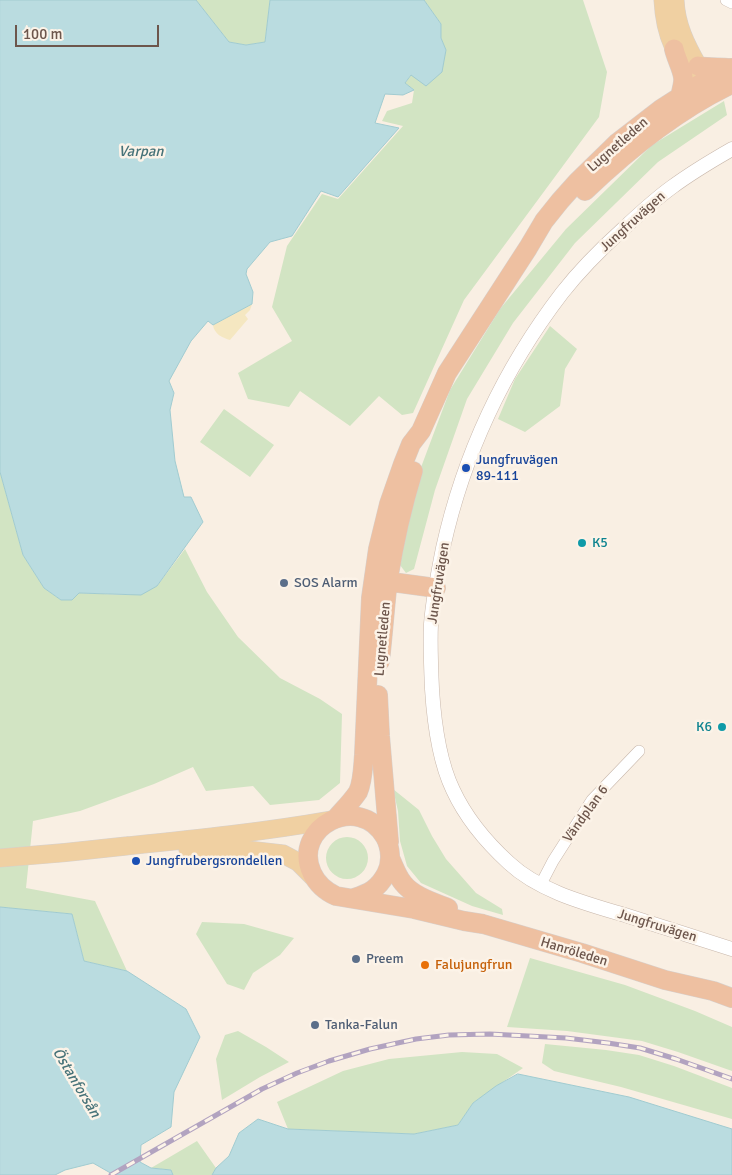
<!DOCTYPE html>
<meta charset="utf-8">
<style>
body{margin:0}
#map{position:relative;width:732px;height:1175px;overflow:hidden;background:#f9efe3;font-family:Signika,sans-serif}
canvas{display:block}
.scale{position:absolute;left:15px;top:25px;width:144px;height:22px;box-sizing:border-box;border:2px solid #6d564c;border-top:0;padding-left:6px;font-size:15px;line-height:18px;white-space:nowrap;color:#6d564c;-webkit-text-stroke:4px #fcf3e8;paint-order:stroke}
</style>
<div id="map">
<canvas width="732" height="1175"></canvas>
<div class="scale">100 m</div>
</div>
<script>
const context = document.querySelector('canvas').getContext('2d');
context.lineJoin = 'round';
function fillPath(path, color) { context.fillStyle = color; context.fill(path, 'evenodd'); }
function trace(path, color, width, dash) { context.strokeStyle = color; context.lineWidth = width; context.lineCap = dash ? 'butt' : 'round'; context.setLineDash(dash || []); context.stroke(path); }
function label(font, color, halo, rows, align = 'center') {
  context.font = font + ' Signika,sans-serif'; context.lineWidth = 5; context.setLineDash([]); context.textBaseline = 'middle'; context.strokeStyle = halo; context.fillStyle = color; for (const [text, x, y, turn = 0] of rows) {
    context.save(); context.translate(x, y); context.rotate((+turn || 0) * Math.PI / 180); context.textAlign = isNaN(turn) ? turn : align; if (halo) context.strokeText(text, 0, 0); context.fillText(text, 0, 0); context.restore();
  }
}
fillPath(new Path2D(`
 M196,0H270L265,42L246,45L229,42Z
 M424,0H583L607,72L599,117L464,300L413,413L402,415L379,396L350,426L300,391L289,407L248,399L238,373L292,341L272,307L287,246L322,194L338,199L403,126L382,121L387,111L412,103L414,90L405,83L411,75L446,51L441,38V24Z
 M724,101L727,115L658,162L575,243L513,323L467,399L435,490L414,569L406,573L400,565L414,486L450,390L500,309L566,229L652,145Z
 M550,326L577,349L565,369L560,406L525,432L498,419L515,379Z
 M224,409L274,445L250,477L200,442Z
 M0,472L23,555L44,588L61,600H72L79,593L127,595L157,586L185,549L207,592L238,637L280,678L320,699L342,714L340,783L319,800L270,805L253,786L206,791L193,767L154,784L80,811L33,821L26,888L95,901L127,971L84,961L72,914L0,907Z
 M393,789L419,810L432,836L446,859L476,893L502,909L503,915L472,906L421,883L407,866L400,841L398,811Z
 M326 858a21 21 0 1 1 42 0a21 21 0 1 1-42 0Z
 M202,922L244,924L294,938L280,955L253,973L244,990L227,984L196,934Z
 M530,958L625,985L695,1011L732,1027V1071L678,1052L642,1041L567,1031L507,1027Z
 M238,1031L266,1047L289,1062L260,1077L222,1100L216,1059L225,1035Z
 M545,1044L606,1050L639,1055L674,1066L732,1088V1119L621,1087L554,1071L542,1063Z
 M462,1052L497,1054L523,1068L473,1103L458,1125L414,1134L288,1129L277,1102L343,1071L389,1059Z
 M197,1141L216,1168L212,1175H173L171,1170L151,1168Z`), '#d2e4c3');
fillPath(new Path2D(`
 M252,304L250,310L245,315L248,319L230,340C223,338 214,334 213,325Z`), '#f5e7c1');
const water = new Path2D(`
 M0,0H196L229,42L246,45L265,42L270,0H424L441,24V38L446,50L442,72L426,86L411,75L405,83L414,90L403,95L385,94L375,123L399,128L338,197L321,191L292,236L270,242L247,269L246,274L253,292L252,304L213,325L208,321L191,341L169,381L174,393L170,410L175,461L184,497H191L203,522L157,586L141,595L79,593L72,600H61L44,588L23,555L0,472Z
 M0,907L72,914L84,961L127,971L186,1009L200,1037L174,1092L171,1127L141,1145L140,1162L151,1168L171,1170L173,1175H114L93,1163L65,1170L55,1175H0Z
 M518,1074L629,1097L732,1129V1175H212L216,1168L229,1156L239,1133L258,1119L288,1129L414,1134L458,1125L473,1103L496,1086Z`);
fillPath(water, '#badce0');
trace(water, '#a1cbd0', 1);
const minor = new Path2D(`
 M726,0L732,3
 M541,884L553,861L592,800L639,751`);
const tertiary = new Path2D(`
 M732,149C711,161 691,173 672,187C654,200 638,215 622,230C601,249 580,270 562,293C503,370 464,453 443,548C438,573 433,598 431,624C430,645 431,667 432,689C434,721 439,761 453,790C466,818 486,842 509,863C540,892 588,904 628,916C663,927 697,938 732,949`);
const primary = new Path2D(`
 M663,0C665,38 676,57 700,84
 M675,0C676,25 686,45 698,66
 M188,850L239,849L283,854L298,862L315,879
 M0,858C42,855 84,851 126,846C194,839 263,832 331,820`);
const trunk = new Path2D(`
 M674,49C676,58 682,69 683,77C684,83 681,91 680,97
 M698,66C709,68 719,67 730,68
 M585,191C629,149 677,110 732,84
 M377,580L436,588
 M380,661C383,634 385,607 388,580C394,543 402,507 413,471
 M378,695L380,736L389,842
 M337,817C344,809 352,801 358,792C363,781 363,766 364,755L371,598L378,549L389,504L403,464L411,444L421,431L447,373L528,248L544,221L560,201L577,182L617,143L661,109L700,84L732,68
 M390,858C394,866 397,876 403,883C413,896 433,902 448,908
 M354,898C369,893 378,889 386,874C392,863 391,848 385,837C359,792 291,827 312,873C317,884 325,891 336,896L414,909L464,921L483,924L582,953L665,980L713,991L732,998`);
trace(minor, '#c8b7ab', 12);
trace(tertiary, '#c8b7ab', 15);
trace(primary, '#d6d0cd', 19);
trace(trunk, '#d6d0cd', 20);
trace(minor, '#fff', 11);
trace(tertiary, '#fff', 14);
trace(primary, '#f0d0a2', 18);
trace(trunk, '#eec0a1', 19);
const rail = new Path2D(`
 M111,1175L262,1089L297,1073L329,1061L370,1049L416,1039L449,1035L490,1034L566,1038L608,1043L640,1048L676,1059L732,1079`);
trace(rail, '#b2a3c0', 5);
trace(rail, '#fcf3e8', 3, [9]);
for (const [x, y, r, color] of [
 [466,468,5,"#1a4fb4"],
 [582,543,5,"#0f9aa8"],
 [284,583,5,"#5c6f8a"],
 [722,727,5,"#0f9aa8"],
 [136,861,5,"#1a4fb4"],
 [356,959,5,"#5c6f8a"],
 [425,965,5,"#e8710a"],
 [315,1025,5,"#5c6f8a"]
]) { const dot = new Path2D(); dot.arc(x, y, r, 0, 2 * Math.PI); context.fillStyle = color; context.fill(dot); trace(dot, '#fcf3e8', 2); }
label('14px', '#6d564c', '#fcf3e8', [
 ["Lugnetleden",618,145,-41],
 ["Jungfruvägen",633,222,-42],
 ["Jungfruvägen",439,583,-81],
 ["Lugnetleden",383,639,-85],
 ["Vändplan 6",586,814,-54],
 ["Jungfruvägen",657,926,17],
 ["Hanröleden",574,952,17]
]);
label('14px', '#164399', '#fcf3e8', [
 ["Jungfruvägen",476,460],
 ["89-111",476,476],
 ["Jungfrubergsrondellen",146,861]
], 'left');
label('14px', '#0d838f', '#fcf3e8', [
 ["K5",592,543],
 ["K6",712,727,"right"]
], 'left');
label('14px', '#4e5e75', '#fcf3e8', [
 ["SOS Alarm",294,583],
 ["Preem",366,959],
 ["Tanka-Falun",325,1025]
], 'left');
label('14px', '#c56008', '#fcf3e8', [
 ["Falujungfrun",435,965]
], 'left');
label('italic 15px', '#467278', '#fcf3e8', [
 ["Varpan",141,152],
 ["Östanforsån",76,1083,59]
]);
</script>
